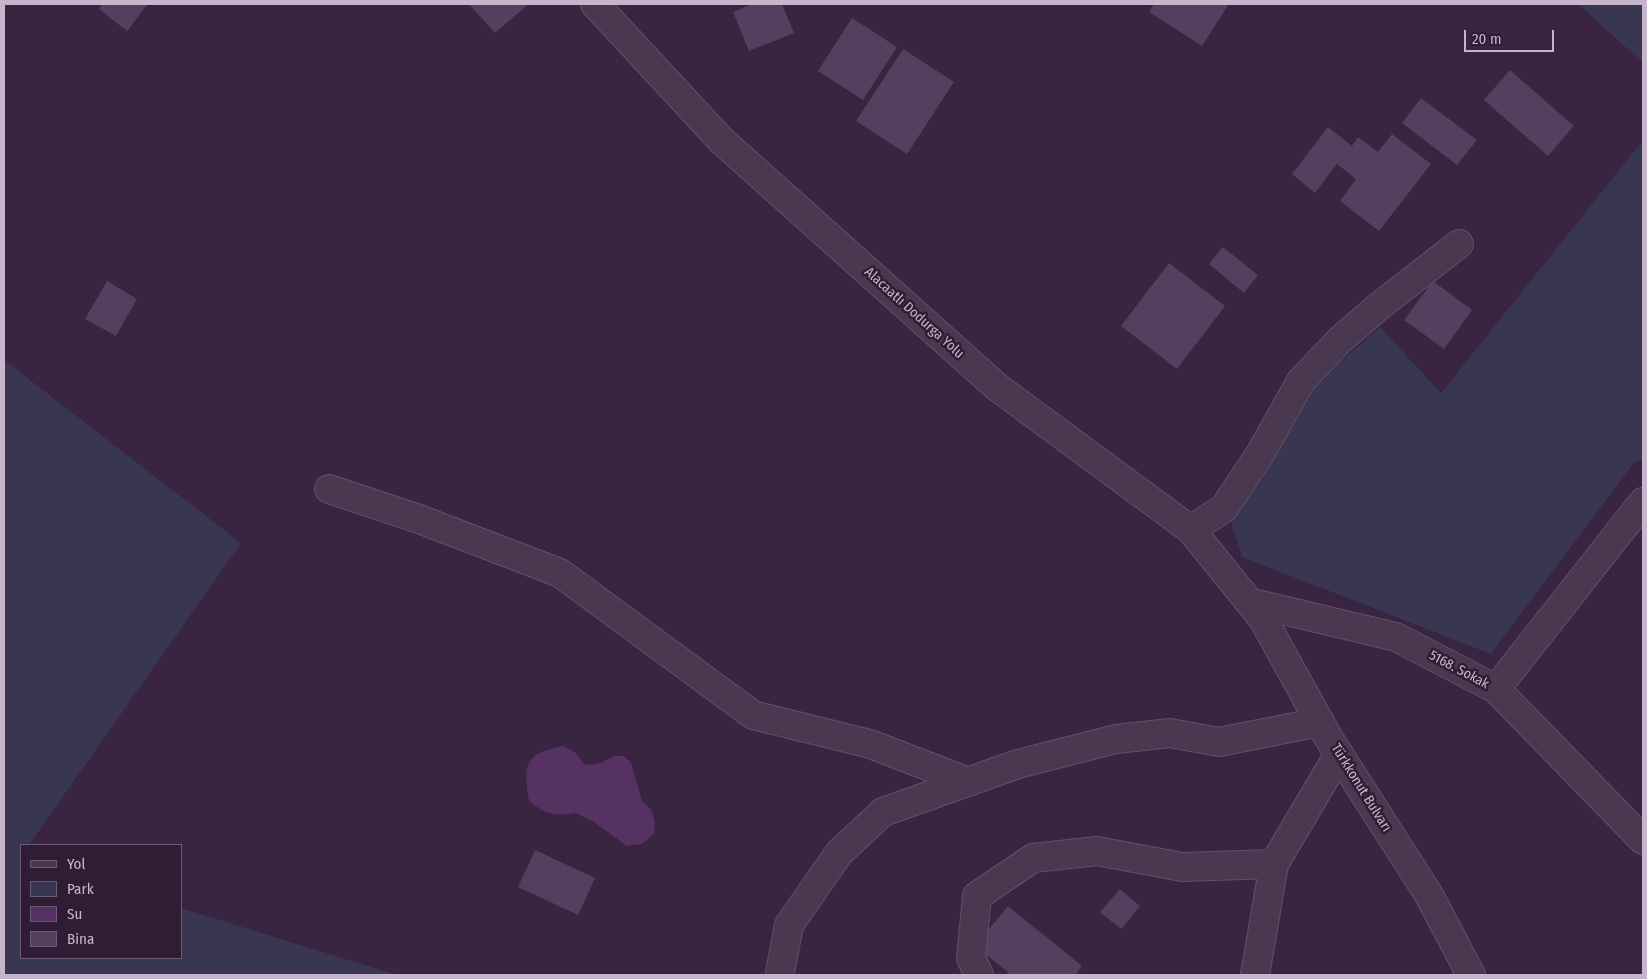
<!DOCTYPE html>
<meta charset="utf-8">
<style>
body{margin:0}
#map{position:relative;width:1647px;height:979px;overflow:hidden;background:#392441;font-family:"Fira Sans Condensed",sans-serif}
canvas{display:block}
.frame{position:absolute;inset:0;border:5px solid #c6b5cb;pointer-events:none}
.legend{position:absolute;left:20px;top:844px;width:162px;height:115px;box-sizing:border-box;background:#2f1d35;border:1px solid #6b5a71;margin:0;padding:6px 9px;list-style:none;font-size:15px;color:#c6b5cb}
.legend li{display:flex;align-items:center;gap:10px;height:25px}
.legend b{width:25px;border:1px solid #6b5a71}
.scale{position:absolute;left:1464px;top:30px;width:90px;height:22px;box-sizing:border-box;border:2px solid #c6b5cb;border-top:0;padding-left:6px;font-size:15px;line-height:18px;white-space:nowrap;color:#c6b5cb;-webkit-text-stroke:4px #2f1d35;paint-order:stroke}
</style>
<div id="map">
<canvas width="1647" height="979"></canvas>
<div class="frame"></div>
<ul class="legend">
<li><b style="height:6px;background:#4a3850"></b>Yol</li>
<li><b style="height:14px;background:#383651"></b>Park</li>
<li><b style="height:14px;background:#553262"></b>Su</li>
<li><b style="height:14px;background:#563e5f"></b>Bina</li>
</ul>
<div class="scale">20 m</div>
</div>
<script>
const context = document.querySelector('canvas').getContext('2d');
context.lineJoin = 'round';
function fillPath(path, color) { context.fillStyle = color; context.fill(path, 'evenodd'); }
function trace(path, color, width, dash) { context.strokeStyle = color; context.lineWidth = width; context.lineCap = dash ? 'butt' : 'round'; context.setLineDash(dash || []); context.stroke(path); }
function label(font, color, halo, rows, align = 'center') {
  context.font = font + ' "Fira Sans Condensed",sans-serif'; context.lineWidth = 5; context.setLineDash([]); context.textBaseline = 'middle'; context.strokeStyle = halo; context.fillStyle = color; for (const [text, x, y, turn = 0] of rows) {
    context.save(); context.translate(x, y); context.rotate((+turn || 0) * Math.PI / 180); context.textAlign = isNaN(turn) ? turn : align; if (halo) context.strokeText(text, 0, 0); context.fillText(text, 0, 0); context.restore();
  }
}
fillPath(new Path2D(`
 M1578,4H1643V63Z
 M1643,140V459L1633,464L1491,654L1242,557L1230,519L1262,479L1318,382L1380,327L1441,393Z
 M4,360L241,543L29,845H21V958H181V908L397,975H4Z`), '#383651');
fillPath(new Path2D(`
 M563,746L575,752L584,764C596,766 603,763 613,756H624L631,763L642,801L652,811L655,823L654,834L642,844L627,846L594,822L576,813C554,817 546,814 529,801C524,764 523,754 563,746Z`), '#553262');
fillPath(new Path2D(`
 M102,4H148L127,31L99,9Z
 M469,4H529L495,33Z
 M752,4H782L794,33L749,51L733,12Z
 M1154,4H1229L1202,46L1149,12Z
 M852,18L897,47L863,100L818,71Z
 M903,49L954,82L907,154L856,121Z
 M1510,70L1574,126L1548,156L1484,100Z
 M1421,98L1477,140L1457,165L1402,123Z
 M1328,127L1352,146L1358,137L1378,152L1392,134L1431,164L1379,231L1340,201L1356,179L1337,164L1315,193L1292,174Z
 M1223,247L1258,275L1244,293L1209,264Z
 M1169,263L1225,306L1177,369L1121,326Z
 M107,281L137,299L116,336L85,319Z
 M1433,281L1472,310L1444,349L1404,320Z
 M535,850L595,878L578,915L518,887Z
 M1120,889L1140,906L1121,929L1100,912Z
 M1008,906L1082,966L1075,975H1006L1008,972L975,946Z`), '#563e5f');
const minor = new Path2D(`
 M329,489L419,519L560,573L753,715L870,744L969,782
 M1191,530L1224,508L1260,454L1301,381L1340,340L1377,308L1459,244
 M1249,602L1396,637L1496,689L1643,840
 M1496,689L1643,502
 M780,972L789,925L839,853L883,812L1018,764L1116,739L1170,733L1219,742L1320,722
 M979,975L971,958L977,896L1033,858L1097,851L1182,867L1274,864
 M1255,975L1274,864L1339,754`);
const tertiary = new Path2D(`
 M595,4L721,140L997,387L1191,530L1263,619L1328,737L1429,895L1471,975`);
trace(minor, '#625068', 30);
trace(tertiary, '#625068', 30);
trace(minor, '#4a3850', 28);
trace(tertiary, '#4a3850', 28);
label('14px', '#c6b5cb', '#2f1d35', [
 ["Alacaatlı Dodurga Yolu",914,313,42],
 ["5168. Sokak",1459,670,28],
 ["Türkkonut Bulvarı",1361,788,58]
]);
</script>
